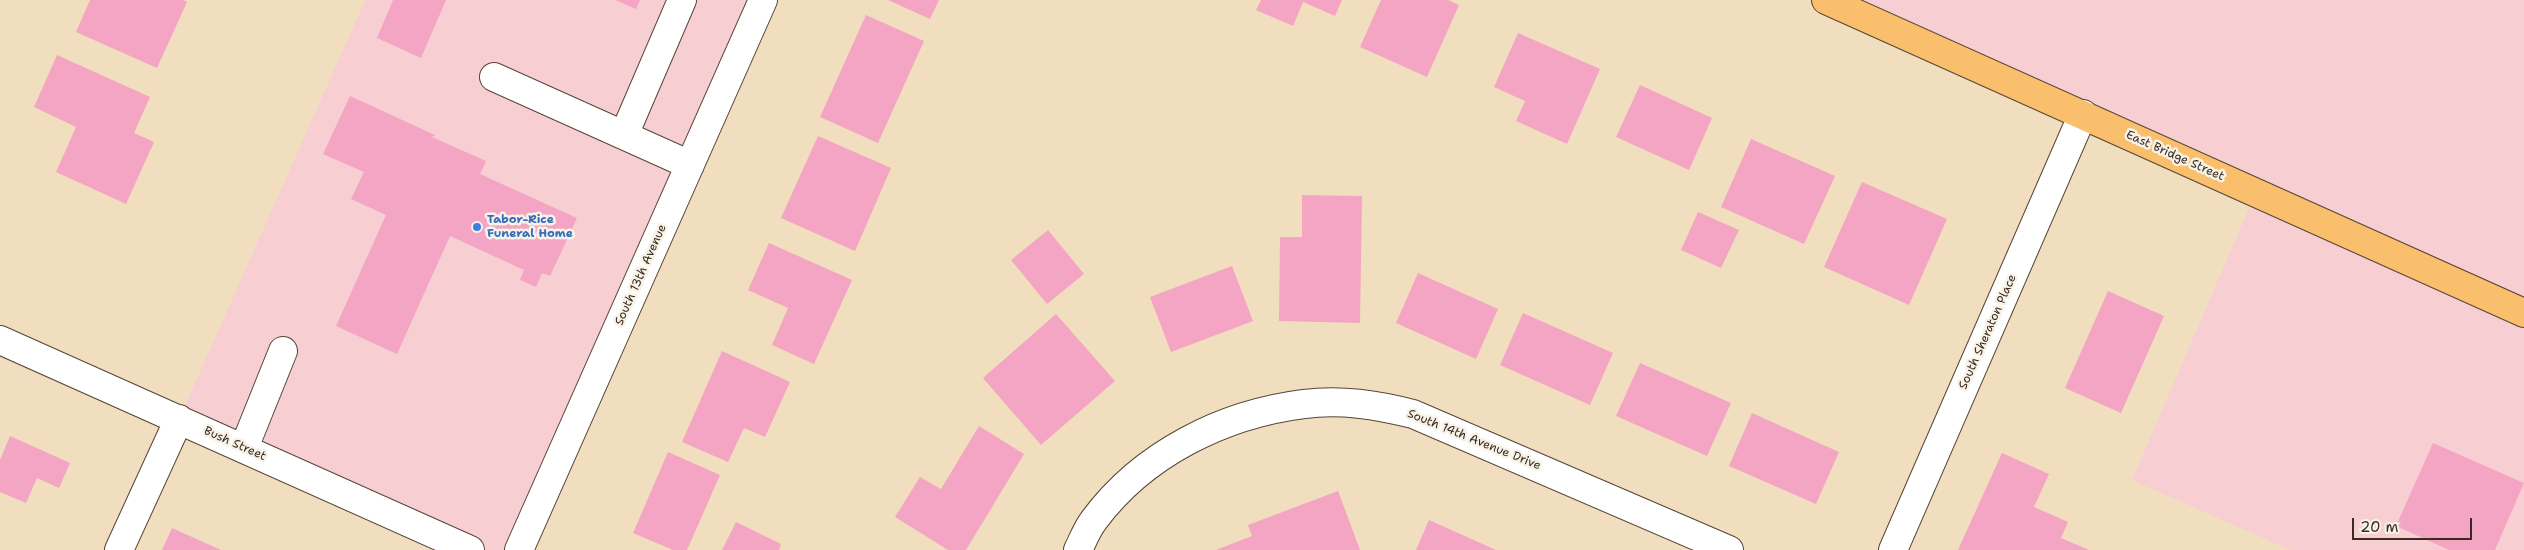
<!DOCTYPE html>
<style>
body{margin:0}
#map{position:relative;width:2524px;height:550px;overflow:hidden;background:#f0debe;font-family:"Shantell Sans",sans-serif}
canvas{display:block}
.scale{position:absolute;left:2352px;top:518px;width:120px;height:22px;box-sizing:border-box;border:2px solid #3b2a1e;border-top:0;padding-left:6px;font-size:15px;line-height:18px;white-space:nowrap;color:#3b2a1e;-webkit-text-stroke:4px #f7f3e8;paint-order:stroke}
</style>
<div id="map">
<canvas width="2524" height="550"></canvas>
<div class="scale">20 m</div>
</div>
<script>
const context = document.querySelector('canvas').getContext('2d');
context.lineJoin = 'round';
function fillPath(path, color) { context.fillStyle = color; context.fill(path, 'evenodd'); }
function trace(path, color, width, dash) { context.strokeStyle = color; context.lineWidth = width; context.lineCap = dash ? 'butt' : 'round'; context.setLineDash(dash || []); context.stroke(path); }
function label(font, color, halo, rows, align = 'center') {
  context.font = font + ' "Shantell Sans",sans-serif'; context.lineWidth = 5; context.setLineDash([]); context.textBaseline = 'middle'; context.strokeStyle = halo; context.fillStyle = color; for (const [text, x, y, turn = 0] of rows) {
    context.save(); context.translate(x, y); context.rotate((+turn || 0) * Math.PI / 180); context.textAlign = isNaN(turn) ? turn : align; if (halo) context.strokeText(text, 0, 0); context.fillText(text, 0, 0); context.restore();
  }
}
fillPath(new Path2D(`
 M365,0H763L519,550H470L179,419Z
 M1826,0H2524V550H2290L2132,480L2256,192Z`), '#f7cfd3');
fillPath(new Path2D(`
 M90,0H183L187,2L157,68L76,32Z
 M393,0H446L421,58L377,38Z
 M615,0H640L636,9Z
 M888,0H939L930,19Z
 M1261,0H1342L1335,16L1303,2L1293,26L1256,10Z
 M1381,0H1448L1459,5L1427,77L1360,47Z
 M866,15L924,41L878,143L820,117Z
 M1518,33L1600,69L1567,144L1516,121L1525,101L1494,87Z
 M57,55L150,97L134,133L154,142L126,204L56,172L76,127L34,107Z
 M1640,85L1712,118L1689,170L1616,137Z
 M350,96L435,135L432,137L486,161L480,174L577,218L550,276L542,273L536,287L520,280L524,270L450,236L397,354L336,326L386,215L351,199L364,172L323,154Z
 M818,136L891,168L855,251L781,218Z
 M1751,139L1835,176L1804,244L1721,207Z
 M1862,182L1947,219L1909,305L1824,267Z
 M1302,195L1362,196L1360,323L1279,321L1280,237H1302Z
 M1698,212L1739,230L1721,268L1681,250Z
 M1048,230L1084,274L1047,304L1011,260Z
 M769,243L852,280L814,364L772,345L788,308L748,290Z
 M1232,266L1253,321L1171,352L1150,297Z
 M1418,273L1498,309L1476,359L1396,323Z
 M2108,291L2164,316L2121,413L2065,388Z
 M1523,313L1613,353L1590,405L1500,365Z
 M1056,314L1115,381L1041,445L983,378Z
 M722,351L790,382L765,437L744,428L728,462L682,442Z
 M1640,363L1731,403L1707,456L1616,416Z
 M1752,413L1839,452L1816,504L1729,466Z
 M979,426L1024,454L966,550H948L895,517L920,477L941,489Z
 M10,436L70,463L59,488L37,478L26,503L0,492V460Z
 M2433,443L2524,483L2495,550H2449L2396,526Z
 M668,452L720,475L687,550H673L633,533Z
 M2002,453L2049,474L2034,507L2068,522L2061,538L2089,550H1958Z
 M1338,491L1360,550H1216L1252,536L1248,525Z
 M1429,520L1496,550H1416Z
 M736,522L781,544L779,550H722Z
 M172,528L221,550H162Z`), '#f4a5c3');
const minor = new Path2D(`
 M494,77L690,165
 M624,135L682,0
 M0,340L470,550
 M244,448L283,351
 M119,550L179,419
 M519,550L763,0
 M1078,550C1083,540 1087,529 1094,520C1143,454 1223,414 1304,404C1341,399 1377,405 1413,414L1729,550
 M1893,550L2083,114`);
const major = new Path2D(`
 M1826,0L2524,313`);
trace(minor, '#564536', 30);
trace(major, '#564536', 30);
trace(minor, '#fff', 28);
trace(major, '#f9bf6d', 28);
for (const [x, y, r, color] of [
 [477,227,5,"#3f7fe0"]
]) { const dot = new Path2D(); dot.arc(x, y, r, 0, 2 * Math.PI); context.fillStyle = color; context.fill(dot); trace(dot, '#f7f3e8', 2); }
label('12px', '#3b2a1e', '#f7f3e8', [
 ["East Bridge Street",2175,156,24],
 ["South 13th Avenue",641,275,-66],
 ["South Sheraton Place",1988,332,-66],
 ["South 14th Avenue Drive",1474,440,22],
 ["Bush Street",235,444,24]
]);
label('bold 12px', '#366cbe', '#f7f3e8', [
 ["Tabor-Rice",487,220],
 ["Funeral Home",487,234]
], 'left');
</script>
